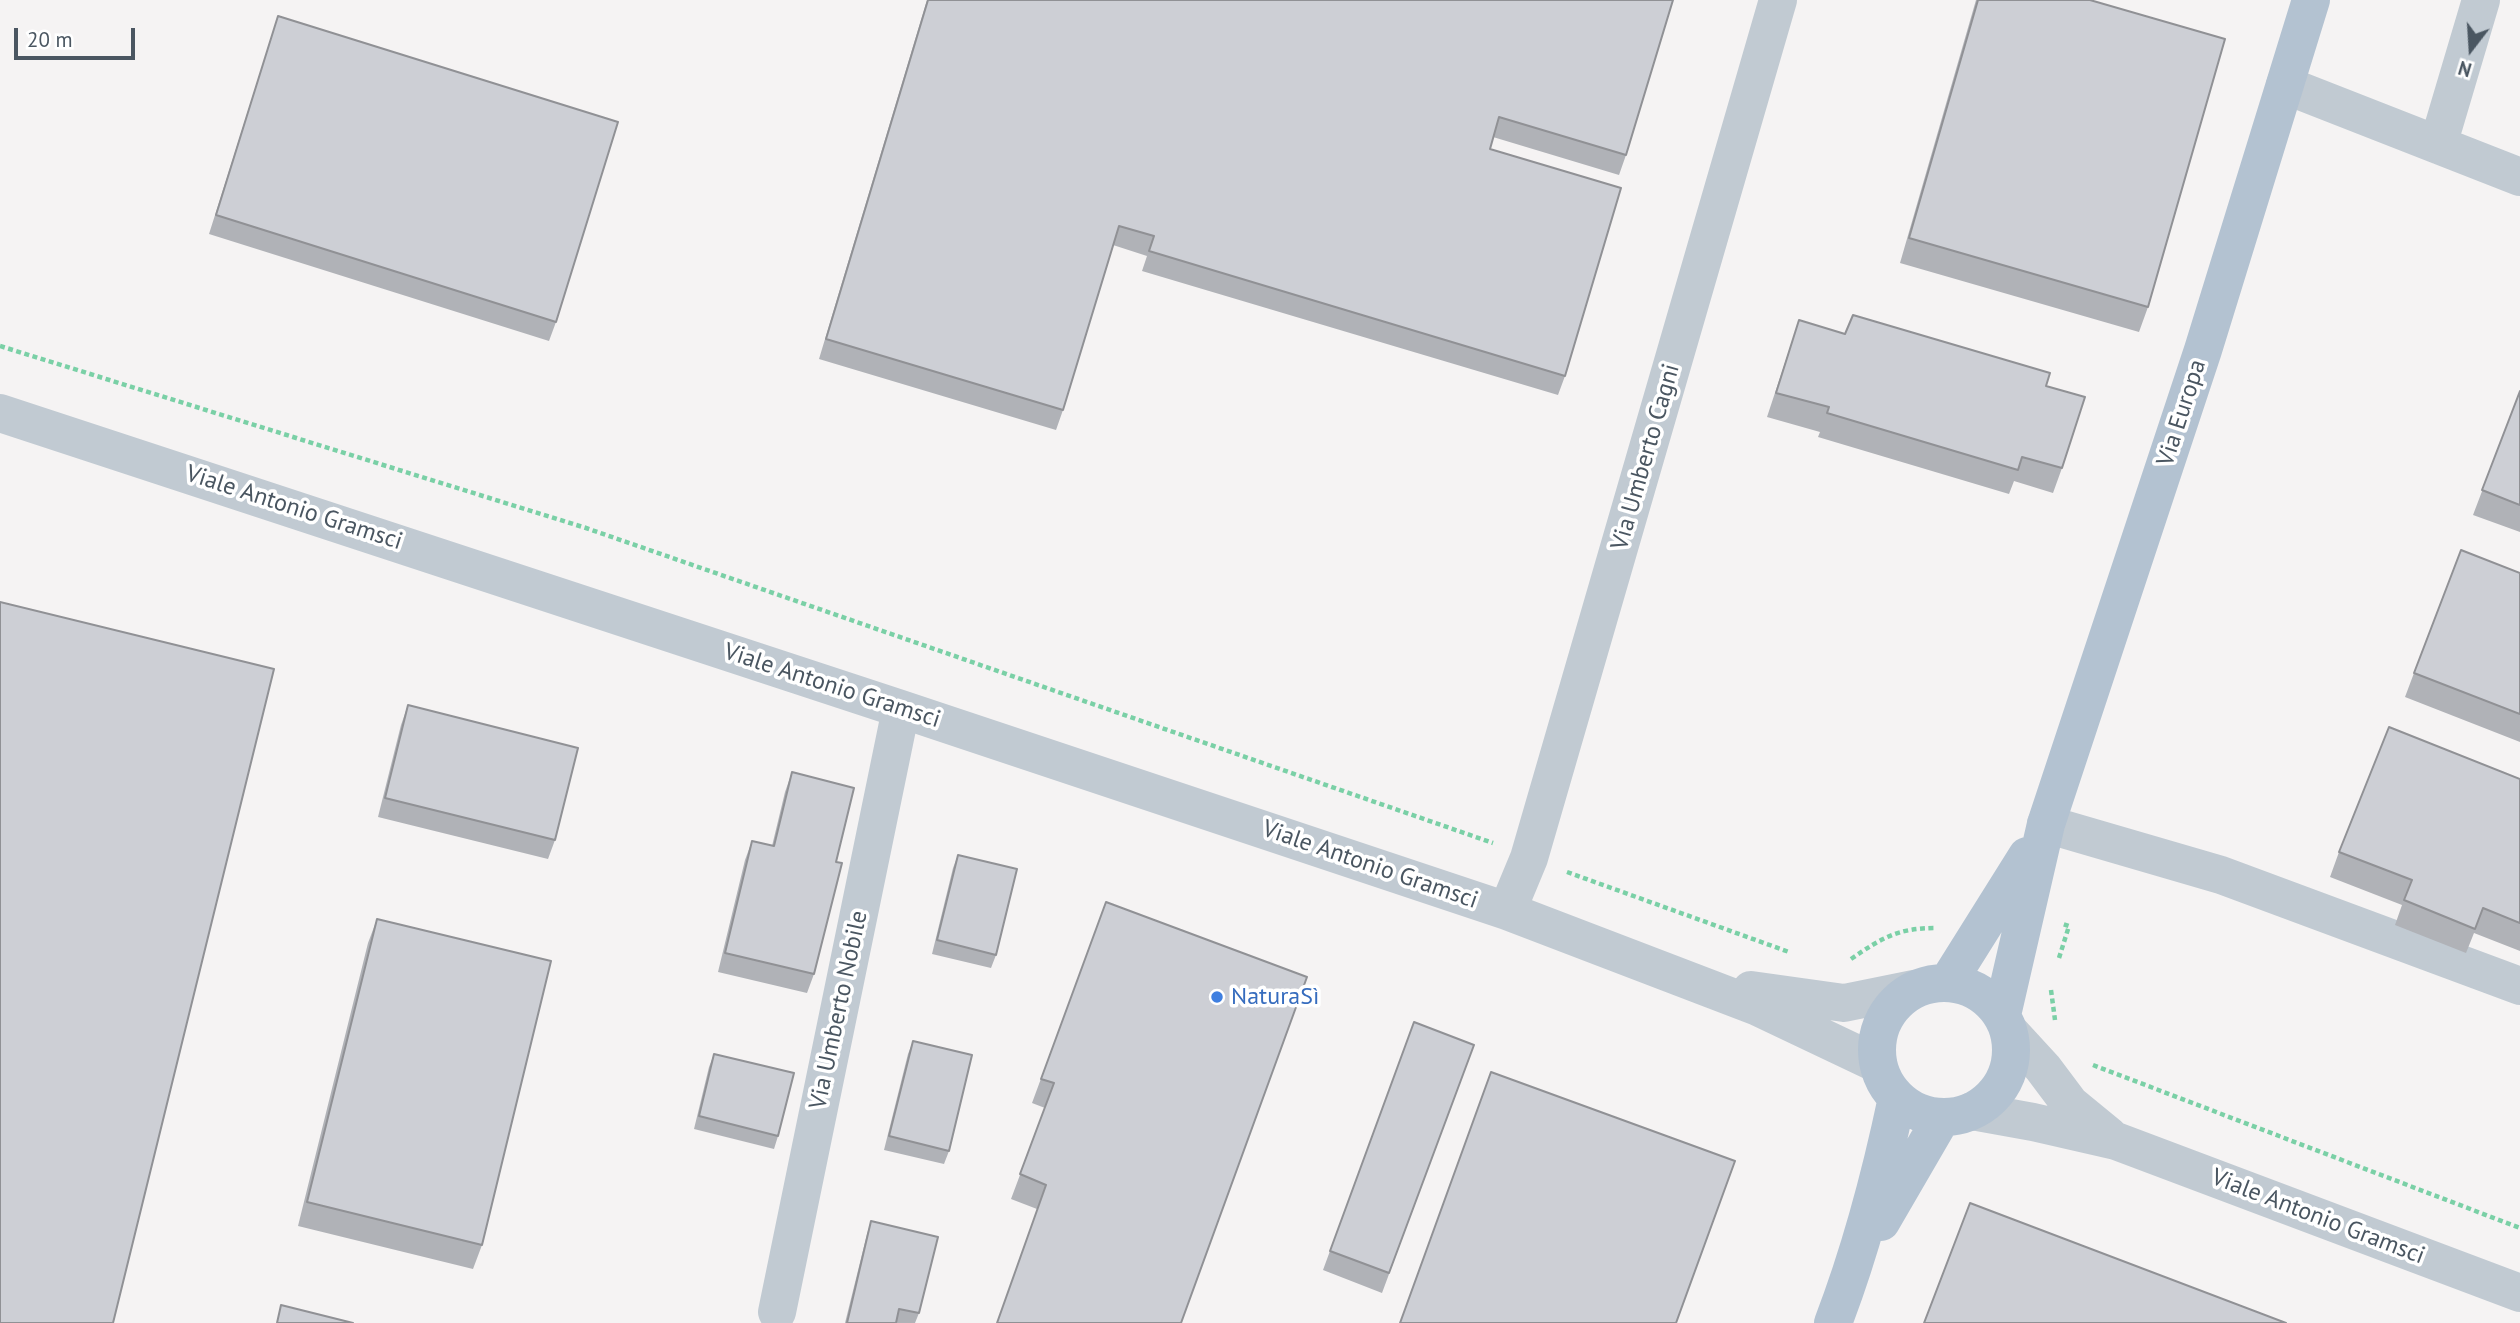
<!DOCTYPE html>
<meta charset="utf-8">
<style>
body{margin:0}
#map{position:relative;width:2520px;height:1323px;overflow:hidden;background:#f5f3f3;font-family:"PT Sans",sans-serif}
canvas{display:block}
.north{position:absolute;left:2436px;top:14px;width:70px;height:70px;-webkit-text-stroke:5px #fff;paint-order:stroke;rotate:197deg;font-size:19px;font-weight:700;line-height:28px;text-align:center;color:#4a5661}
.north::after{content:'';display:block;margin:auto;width:24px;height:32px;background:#4a5661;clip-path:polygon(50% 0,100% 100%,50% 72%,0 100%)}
.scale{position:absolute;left:14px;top:28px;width:121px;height:32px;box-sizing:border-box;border:4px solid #4a5661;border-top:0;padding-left:9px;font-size:21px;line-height:24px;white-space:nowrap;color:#4a5661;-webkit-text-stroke:5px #fff;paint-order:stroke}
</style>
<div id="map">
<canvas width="2520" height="1323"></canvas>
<div class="north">N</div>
<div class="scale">20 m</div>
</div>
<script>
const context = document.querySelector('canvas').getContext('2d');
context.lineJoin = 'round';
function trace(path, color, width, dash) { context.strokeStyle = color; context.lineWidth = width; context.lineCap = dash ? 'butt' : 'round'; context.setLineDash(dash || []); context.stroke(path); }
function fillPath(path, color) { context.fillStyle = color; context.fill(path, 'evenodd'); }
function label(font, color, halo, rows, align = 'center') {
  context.font = font + ' "PT Sans",sans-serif'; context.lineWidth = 7; context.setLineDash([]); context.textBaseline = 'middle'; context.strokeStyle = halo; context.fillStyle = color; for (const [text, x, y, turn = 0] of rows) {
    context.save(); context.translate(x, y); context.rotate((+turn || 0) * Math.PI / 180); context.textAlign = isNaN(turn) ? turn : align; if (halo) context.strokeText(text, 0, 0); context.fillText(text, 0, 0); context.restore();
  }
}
trace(new Path2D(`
 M0,346L586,528L1493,843
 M1567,872L1789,952
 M2059,958L2069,926L2063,924
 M1851,959C1882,938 1897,928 1936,928
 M2051,990L2055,1020
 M2093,1065L2520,1228`), '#7ad0a6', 4.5, [5, 3.5]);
trace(new Path2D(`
 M2285,85L2520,177
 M2438,145L2481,0
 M0,413L901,709L1507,911L1758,1007L1878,1064
 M2046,824L2221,875L2520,986
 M1507,911L1529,858L1778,0
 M1751,990L1844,1003L1913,989
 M2009,1031L2043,1068L2070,1104L2109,1136
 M1972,1111L2033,1122L2116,1141L2520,1293
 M777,1312L901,709`), '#c1cad2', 38);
trace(new Path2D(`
 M1948,982L2027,856
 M1877 1050a67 67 0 1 1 134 0a67 67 0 1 1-134 0Z
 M2002,1015L2046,824L2203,350L2311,0
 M1881,1222L1942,1117
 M1833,1323C1861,1250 1881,1174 1897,1098`), '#b3c2d1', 38);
fillPath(new Path2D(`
 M927,0H1673L1626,155L1619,175L1493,137L1490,149L1565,376L1558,395L1142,271L1147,256L1113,245L1063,410L1056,430L819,359Z
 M1976,0H2090L2148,307L2139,332L1900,263Z
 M278,16L556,322L549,341L209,234Z
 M1799,320L1845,334L2046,386L2062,468L2053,493L2014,481L2009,494L1818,437L1820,432L1767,417Z
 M2520,391V532L2473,515Z
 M2520,573V742L2405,697L2414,673Z
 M408,705L555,840L548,859L378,817L401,725Z
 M792,772L836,862L814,974L807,993L718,972L745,860L752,841L772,846L785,792Z
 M2520,779V951L2474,933L2466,953L2395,925L2402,905L2330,877L2339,852Z
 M958,855L996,955L991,968L932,954L953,868Z
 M1106,902L1181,1323L1037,1209L1011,1199L1045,1108L1032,1103Z
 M377,919L482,1245L473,1269L298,1226L368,943Z
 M1414,1022L1474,1045L1382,1293L1323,1270Z
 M913,1041L949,1151L944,1164L884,1150L908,1054Z
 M714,1054L778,1136L774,1149L694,1129L709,1067Z
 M871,1221L919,1313L915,1323H845L867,1234Z`), '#b0b2b7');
const building = new Path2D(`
 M928,0H1673L1626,155L1499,117L1490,149L1621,188L1565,376L1149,251L1154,236L1119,226L1063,410L826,339Z
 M1978,0H2090L2225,39L2148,307L1909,238Z
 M278,16L618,122L556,322L216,215Z
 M1853,315L2050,373L2046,386L2085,397L2062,468L2022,457L2018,470L1827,413L1829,407L1776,393L1799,320L1845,334Z
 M2520,391V505L2482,490Z
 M2461,550L2520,573V714L2414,673Z
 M0,602L274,669L113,1323H0Z
 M408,705L578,748L555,840L385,798Z
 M2389,727L2520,779V923L2483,908L2475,929L2404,900L2412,880L2339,852Z
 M792,772L854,788L836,862L842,863L814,974L725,953L752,841L774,846Z
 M958,855L1017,869L996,955L937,940Z
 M1106,902L1307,977L1181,1323H997L1046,1185L1020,1174L1054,1083L1041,1079Z
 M377,919L551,961L482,1245L307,1202Z
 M1414,1022L1474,1045L1389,1273L1330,1251Z
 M913,1041L972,1055L949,1151L889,1136Z
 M714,1054L794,1073L778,1136L699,1116Z
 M1491,1072L1735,1161L1676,1323H1400Z
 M1970,1203L2286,1323H1924Z
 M871,1221L938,1237L919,1313L899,1309L896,1323H847Z
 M281,1305L353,1323H277Z`);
fillPath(building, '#cdcfd5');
trace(building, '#909195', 2);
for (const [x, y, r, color] of [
 [1217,997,7,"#3f7fe0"]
]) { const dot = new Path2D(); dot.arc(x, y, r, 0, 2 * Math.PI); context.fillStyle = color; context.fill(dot); trace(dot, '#fff', 2.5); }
label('24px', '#4a5661', '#fff', [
 ["Via Europa",2182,413,-72],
 ["Via Umberto Cagni",1646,457,-74],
 ["Viale Antonio Gramsci",294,508,18],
 ["Viale Antonio Gramsci",832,686,18],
 ["Viale Antonio Gramsci",1370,865,19],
 ["Via Umberto Nobile",839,1010,-78],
 ["Viale Antonio Gramsci",2318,1217,21]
]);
label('24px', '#366cbe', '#fff', [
 ["NaturaSì",1231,997]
], 'left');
</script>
